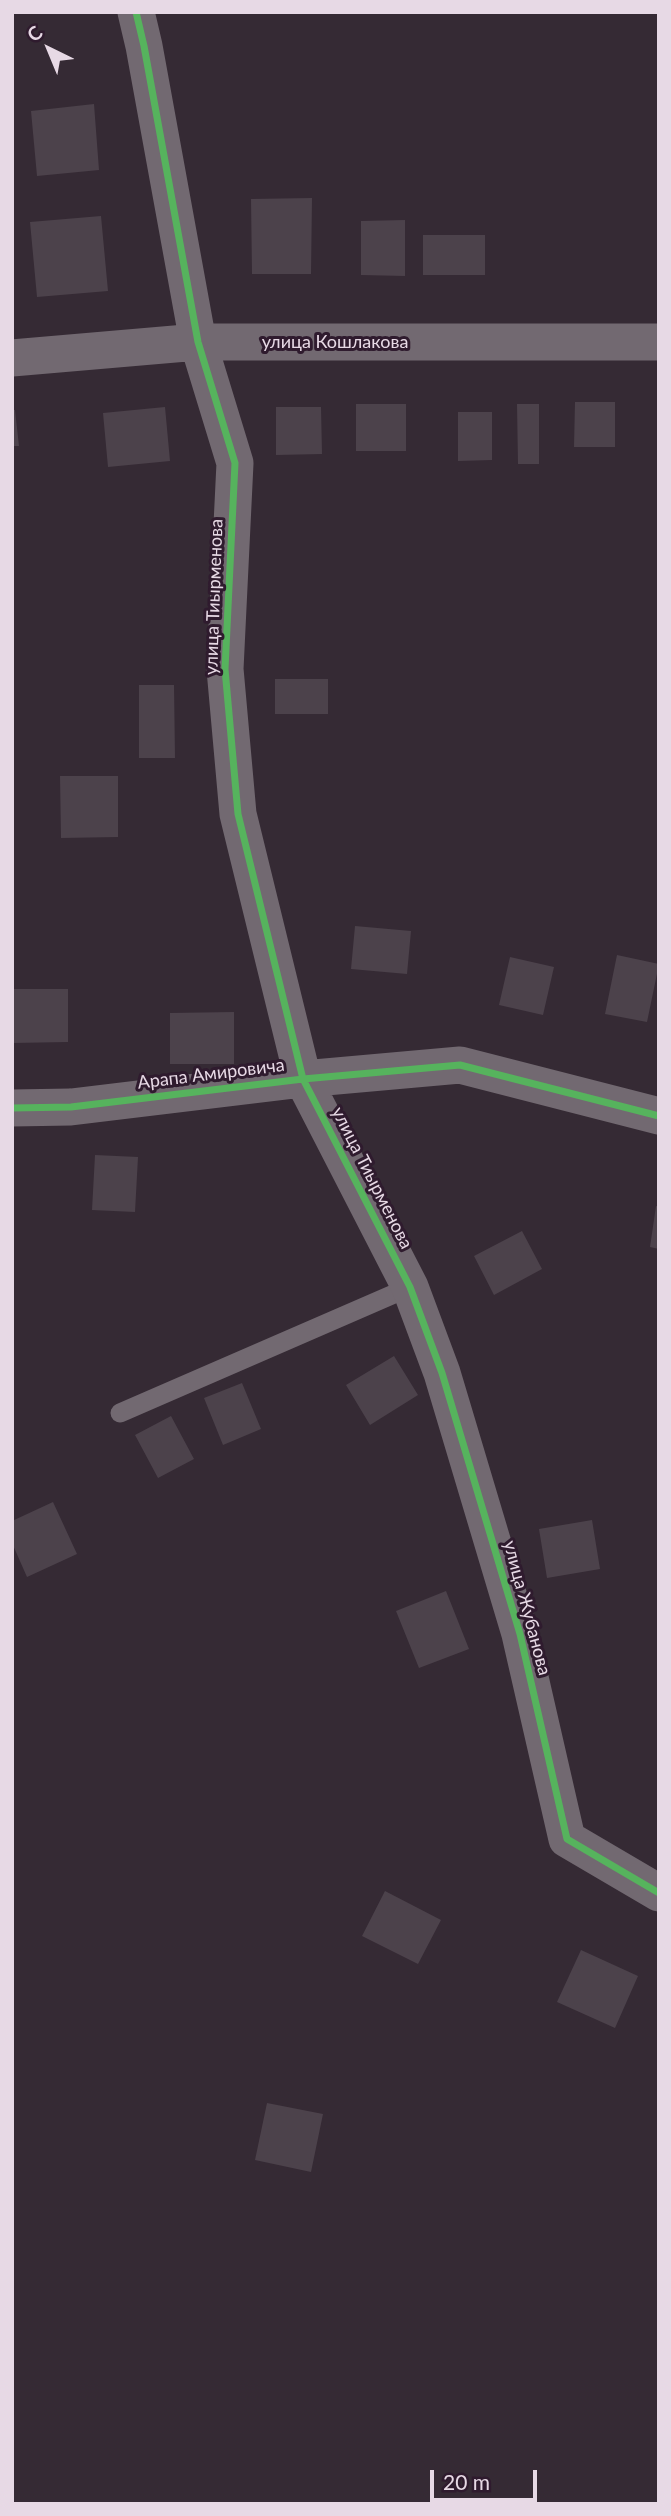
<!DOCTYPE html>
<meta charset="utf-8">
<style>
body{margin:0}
#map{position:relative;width:671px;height:2516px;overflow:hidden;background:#352a34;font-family:Lato,sans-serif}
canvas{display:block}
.frame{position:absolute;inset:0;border:14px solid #e7d9e5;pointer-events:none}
.north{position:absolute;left:14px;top:14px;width:70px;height:70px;-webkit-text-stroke:5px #2f1b2e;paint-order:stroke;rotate:317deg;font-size:19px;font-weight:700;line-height:28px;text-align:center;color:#e7d9e5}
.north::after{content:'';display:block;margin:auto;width:24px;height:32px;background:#e7d9e5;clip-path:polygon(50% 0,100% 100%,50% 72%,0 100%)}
.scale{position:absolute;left:430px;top:2470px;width:107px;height:32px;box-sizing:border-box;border:4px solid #e7d9e5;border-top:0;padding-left:9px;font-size:21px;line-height:24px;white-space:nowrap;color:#e7d9e5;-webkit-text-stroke:5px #2f1b2e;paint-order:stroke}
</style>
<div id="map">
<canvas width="671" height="2516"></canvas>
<div class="frame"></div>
<div class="north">С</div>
<div class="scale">20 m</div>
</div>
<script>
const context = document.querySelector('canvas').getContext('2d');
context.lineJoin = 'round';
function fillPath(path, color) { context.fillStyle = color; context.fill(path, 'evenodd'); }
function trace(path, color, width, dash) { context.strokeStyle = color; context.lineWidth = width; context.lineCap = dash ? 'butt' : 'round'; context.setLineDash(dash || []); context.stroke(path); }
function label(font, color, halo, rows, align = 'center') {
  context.font = font + ' Lato,sans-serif'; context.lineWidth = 6; context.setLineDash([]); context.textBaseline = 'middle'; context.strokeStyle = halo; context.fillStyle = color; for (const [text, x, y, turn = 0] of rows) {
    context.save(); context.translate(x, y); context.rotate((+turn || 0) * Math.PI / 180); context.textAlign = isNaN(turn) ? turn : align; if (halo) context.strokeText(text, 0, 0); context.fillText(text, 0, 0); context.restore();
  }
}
fillPath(new Path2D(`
 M94,104L99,170L37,176L31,111Z
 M312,198L311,274H252L251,199Z
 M101,216L108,291L37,297L30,222Z
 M405,220V276L361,275V221Z
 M423,235H485V275H423Z
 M575,402H615V447H574Z
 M356,404H406V451H356Z
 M517,404H539V464H518Z
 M165,407L170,461L108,467L103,413Z
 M276,407H321L322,454L276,455Z
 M12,410H15L19,446H12Z
 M458,412H492V460L458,461Z
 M275,679H328V714H275Z
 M139,685H174L175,758H139Z
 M60,776H118V837L61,838Z
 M355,926L411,931L407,974L351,969Z
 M617,955L659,964L647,1022L605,1014Z
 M510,957L554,967L543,1015L499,1005Z
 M12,989H68V1042L12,1043Z
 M234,1012V1064H170V1013Z
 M95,1155L138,1157L135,1212L92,1210Z
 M656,1206L659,1207V1249L650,1247Z
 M522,1231L542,1269L494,1295L474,1256Z
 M394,1356L418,1395L370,1425L346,1385Z
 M242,1383L261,1429L223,1445L204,1398Z
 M171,1416L194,1459L158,1478L135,1435Z
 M53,1502L77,1554L27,1577L12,1543V1521Z
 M592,1520L600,1569L547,1578L539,1529Z
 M446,1591L469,1649L419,1668L396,1611Z
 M385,1891L441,1920L418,1964L362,1936Z
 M581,1950L638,1976L615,2028L557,2002Z
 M267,2103L323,2114L311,2172L255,2160Z`), '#4c424b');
trace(new Path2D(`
 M120,1413L410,1287`), '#726971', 19);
trace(new Path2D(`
 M136,12L144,46L198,342L235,463L225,669L238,814L303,1079L410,1287L442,1373L520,1634L567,1839L659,1893
 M12,358L198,342H659
 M12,1108L71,1107L303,1079L460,1065L659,1116`), '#726971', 37);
trace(new Path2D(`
 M136,12L144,46L198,342L235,463L225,669L238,814L303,1079L410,1287L442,1373L520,1634L567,1839L659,1893
 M12,1108L71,1107L303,1079L460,1065L659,1116`), '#56b35d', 7);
label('18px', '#e7d9e5', '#2f1b2e', [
 ["улица Кошлакова",335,342],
 ["улица Тиырменова",214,597,-88],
 ["Арапа Амировича",211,1074,-7],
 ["улица Тиырменова",372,1178,63],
 ["улица Жубанова",527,1608,75]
]);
</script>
